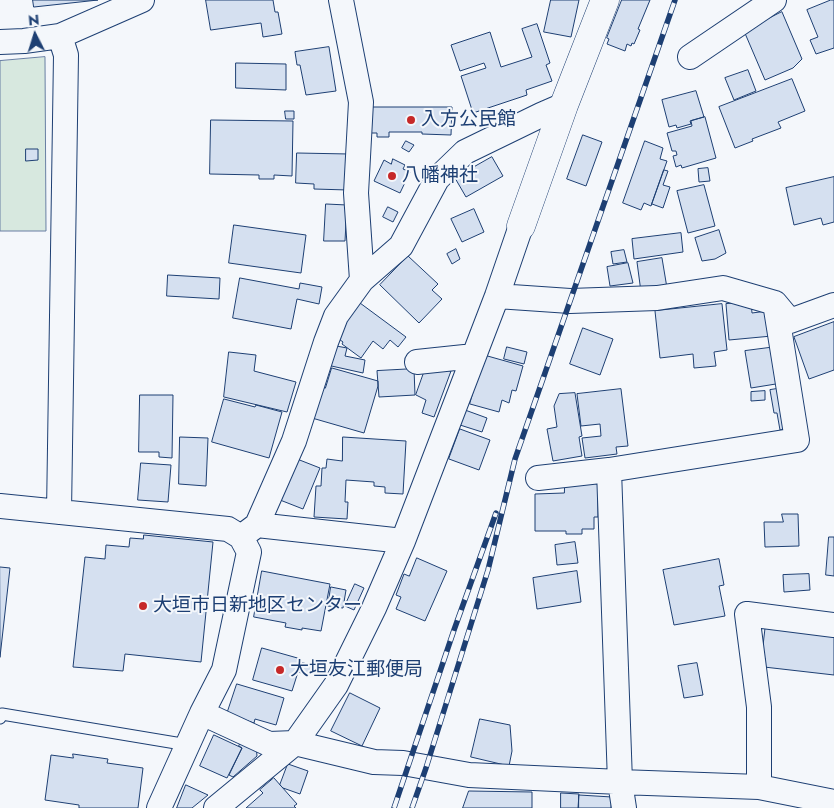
<!DOCTYPE html>
<meta charset="utf-8">
<style>
body{margin:0}
#map{position:relative;width:834px;height:808px;overflow:hidden;background:#f4f7fb;font-family:Jost,sans-serif}
canvas{display:block}
.north{position:absolute;left:10px;top:10px;width:50px;height:50px;-webkit-text-stroke:4px #f4f7fb;paint-order:stroke;rotate:355deg;font-size:14px;font-weight:700;line-height:20px;text-align:center;color:#1d3f73}
.north::after{content:'';display:block;margin:auto;width:18px;height:22px;background:#1d3f73;clip-path:polygon(50% 0,100% 100%,50% 72%,0 100%)}
</style>
<div id="map">
<canvas width="834" height="808"></canvas>
<div class="north">N</div>
</div>
<script>
const context = document.querySelector('canvas').getContext('2d');
context.lineJoin = 'round';
function fillPath(path, color) { context.fillStyle = color; context.fill(path, 'evenodd'); }
function trace(path, color, width, dash) { context.strokeStyle = color; context.lineWidth = width; context.lineCap = dash ? 'butt' : 'round'; context.setLineDash(dash || []); context.stroke(path); }
function label(font, color, halo, rows, align = 'center') {
  context.font = font + ' Jost,"Noto Sans JP",sans-serif'; context.lineWidth = 4; context.setLineDash([]); context.textBaseline = 'middle'; context.strokeStyle = halo; context.fillStyle = color; for (const [text, x, y, turn = 0] of rows) {
    context.save(); context.translate(x, y); context.rotate((+turn || 0) * Math.PI / 180); context.textAlign = isNaN(turn) ? turn : align; if (halo) context.strokeText(text, 0, 0); context.fillText(text, 0, 0); context.restore();
  }
}
const green = new Path2D(`
 M45,57L46,231H0V61Z`);
fillPath(green, '#d7e8df');
trace(green, '#687fa3', 1);
const building = new Path2D(`
 M33,0H98L34,7Z
 M206,0H273L275,12H278L282,34L263,37L261,23L211,30Z
 M551,0H579L571,37L544,32Z
 M622,0H650L638,29L640,30L634,44L632,43L631,46L627,44L625,51L607,44L609,39L607,38Z
 M831,0H834V48L816,54L810,40L818,37L807,10Z
 M782,12L802,59L793,68L765,80L744,31Z
 M537,24L550,63L546,65L552,81L526,90L527,95L473,113L461,76L486,68L484,63L460,71L451,45L490,32L501,67L532,57L522,29Z
 M329,47L336,91L306,95L300,65H297L295,52Z
 M236,63L286,64V90L236,88Z
 M748,70L756,91L734,100L725,78Z
 M792,79L805,111L778,122L781,128L752,139L753,141L735,148L719,107Z
 M696,91L704,117L690,121L691,124L677,128L676,125L669,127L662,100Z
 M371,107H452L451,135L422,134V132H389V137H377V133H371Z
 M285,111H294V119H286Z
 M705,117L716,158L682,168L681,165L676,167L673,156L677,155L676,151H672L667,133L692,126L691,121Z
 M211,120L293,121L292,176L274,175V179H259V175L210,174Z
 M583,135L602,142L586,186L567,179Z
 M406,141L414,145L409,152L402,148Z
 M645,141L663,148L660,159L667,161L651,206L644,203L641,210L623,203Z
 M26,149H38V160L26,161Z
 M297,153L349,154L348,190L314,189V184L296,183Z
 M492,157L503,176L466,197L455,178Z
 M393,159L405,165L403,169L410,172L400,193L374,181L384,160L391,164Z
 M708,168L710,181L699,182L698,169Z
 M664,170L668,171L663,185L670,187L663,208L652,204Z
 M834,177V222L823,225L821,218L794,225L786,188Z
 M704,185L715,226L688,233L677,191Z
 M326,204L347,205L345,241H324Z
 M388,207L398,212L393,222L383,217Z
 M474,209L484,232L462,242L451,219Z
 M234,225L306,235L301,273L229,263Z
 M719,230L726,253L715,259L702,261L695,238Z
 M681,233L683,252L634,259L632,239Z
 M456,249L460,259L452,264L447,254Z
 M624,250L627,262L613,264L611,252Z
 M408,256L438,284L432,290L442,299L419,323L380,285Z
 M662,258L667,288L641,292L637,262Z
 M628,263L633,283L610,286L607,267Z
 M168,275L220,278L219,299L167,296Z
 M240,278L299,289L300,283L322,287L319,304L297,299L291,329L233,318Z
 M751,302L752,313L767,311L772,336L729,340L726,304Z
 M360,303L406,337L398,347L390,340L383,349L373,341L361,358L342,344L343,342L336,337Z
 M722,304L727,350L714,352L716,366L694,368L693,354L660,358L655,311Z
 M834,322V370L809,379L794,337Z
 M583,328L613,339L600,375L570,364Z
 M331,345L347,348L345,356L365,360L363,373L327,365Z
 M507,347L527,352L524,364L504,359Z
 M776,347L782,383L751,388L745,351Z
 M229,352L256,355L254,371L296,382L287,412L224,397Z
 M484,355L523,366L516,391L512,390L509,403L502,400L499,412L470,404Z
 M426,367L451,371L434,417L422,413L426,400L416,395Z
 M332,368L378,381V386L364,433L312,418L321,387L325,388Z
 M414,369L415,395L379,397L377,371Z
 M783,388L790,428L780,430L777,413H774L770,390Z
 M621,389L628,446L616,447L617,454L585,458L582,438L601,436L600,424L581,426L577,394Z
 M765,391V400L751,401V392Z
 M575,393L582,436L579,437L582,456L553,461L547,429L557,427L554,406L559,394Z
 M140,395H173L172,458L159,457V452H139Z
 M224,399L255,407L256,405L282,412L269,458L212,442Z
 M465,410L487,418L482,432L460,425Z
 M460,429L490,440L479,470L449,459Z
 M180,437L208,438L206,486L179,484Z
 M343,437L406,441L403,494L385,493V487L374,486V482L346,480L345,502H348L347,519L314,517L316,486H321L322,468H326L327,459L342,461Z
 M297,459L320,468L303,509L280,500Z
 M141,463L171,465L168,502L138,500Z
 M565,483H598V517H594V529H582V534H566V531H535V494L564,493Z
 M782,514H798L799,546L765,547L764,522H783Z
 M144,535L213,542L201,662L125,654L123,671L73,667L85,557L105,559L106,545L129,547L130,538L143,539Z
 M829,537H834V576L826,575Z
 M575,542L578,563L557,565L555,545Z
 M417,558L447,571L425,621L396,609L401,597L396,595L404,574L409,576Z
 M719,559L724,585L719,586L725,616L674,625L663,570Z
 M0,567L10,568L0,657Z
 M262,571L330,584L321,631L302,628V630L285,627L286,623L254,617Z
 M577,571L581,602L537,609L533,578Z
 M809,574L810,590L784,592L783,575Z
 M355,584L364,588L354,610L345,606Z
 M331,587L346,590L343,608L328,606Z
 M766,623L834,634V675L764,667L765,658H762Z
 M262,648L301,659V662L313,666L310,675L298,672L292,691L253,680Z
 M697,663L703,695L684,698L678,666Z
 M237,684L284,698L276,725L255,719L254,723L227,714Z
 M350,693L380,708L362,746L331,731Z
 M480,719L510,725L512,751L509,766L471,757Z
 M214,735L242,748L227,778L200,766Z
 M242,740L256,745L257,756L233,777L229,775L242,748L239,746Z
 M73,754L108,759L107,763L143,768L138,808H79V805L45,800L51,755L73,758Z
 M288,764L308,771L300,794L283,788L280,785Z
 M274,778L297,804L294,806L296,808H246L263,793L260,790Z
 M186,785L208,795L192,808H177Z
 M469,791L532,792V808H463Z
 M561,793L579,794L578,808H561Z
 M579,795L612,797L611,808H579Z`);
fillPath(building, '#d5e0f0');
trace(building, '#1d3f73', 1);
const service = new Path2D(`
 M0,718L2,714L188,745`);
const minor = new Path2D(`
 M0,42L24,41L60,36L142,0
 M690,57L774,0
 M362,280L401,246L437,179L465,152L541,115L564,105
 M497,296L570,301L657,298L723,288L775,303L790,321L834,305
 M417,362L474,356
 M538,478L609,470
 M0,506L228,529L241,537L249,552L224,670L202,713L159,808
 M59,512L66,55L60,36
 M257,525L403,541
 M241,537L257,525L294,441L326,342L336,316L362,280L356,193L361,102L341,0
 M202,713L269,744L295,743L374,762L403,763L469,775L620,782L759,787L834,802
 M759,787V707L747,614L834,625
 M216,808L295,743L336,685L374,608L403,541L497,296L521,226
 M624,808L620,782L609,470L797,440L775,303`);
const tertiary = new Path2D(`
 M521,226L564,105L605,0`);
trace(service, '#1d3f73', 13);
trace(minor, '#1d3f73', 26);
trace(tertiary, '#1d3f73', 29);
trace(service, '#f4f7fb', 11);
trace(minor, '#f4f7fb', 24);
trace(tertiary, '#f4f7fb', 28);
const rail = new Path2D(`
 M394,808L454,630L496,513
 M412,808L426,768L488,570L515,459L675,0`);
trace(rail, '#1d3f73', 5.5);
trace(rail, '#f4f7fb', 4, [11]);
for (const [x, y, r, color] of [
 [411,120,5,"#c62828"],
 [392,176,5,"#c62828"],
 [143,606,5,"#c62828"],
 [280,670,5,"#c62828"]
]) { const dot = new Path2D(); dot.arc(x, y, r, 0, 2 * Math.PI); context.fillStyle = color; context.fill(dot); trace(dot, '#f4f7fb', 2); }
label('19px', '#1d3f73', '#f4f7fb', [
 ["入方公民館",421,120],
 ["八幡神社",402,176],
 ["大垣市日新地区センター",153,606],
 ["大垣友江郵便局",290,670]
], 'left');
</script>
